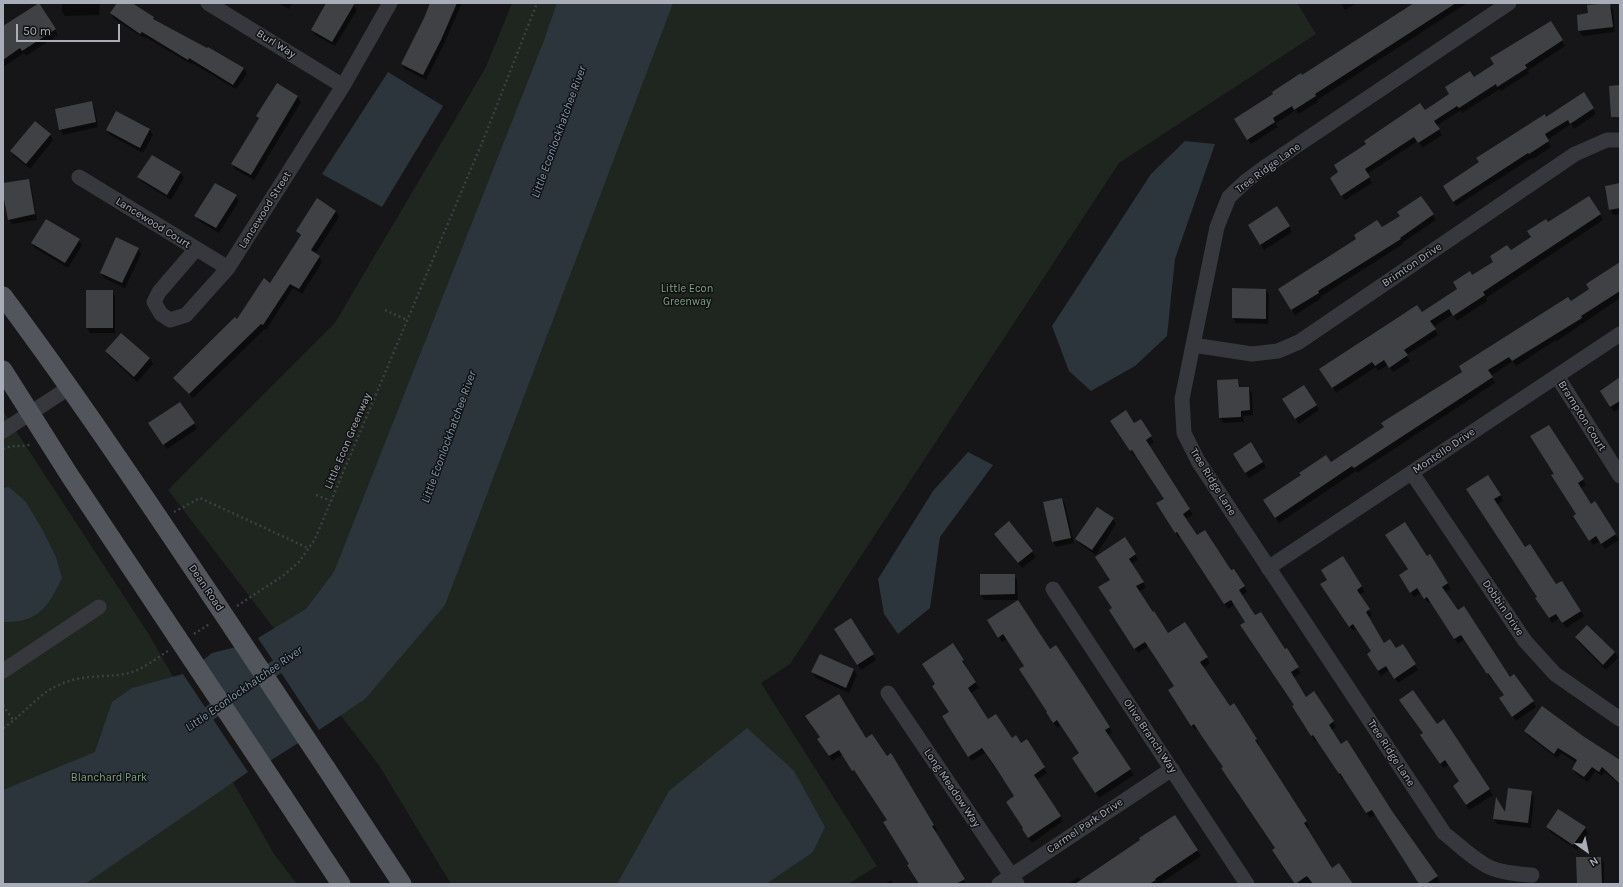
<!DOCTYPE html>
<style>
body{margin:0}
#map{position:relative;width:1623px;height:887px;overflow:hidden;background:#161618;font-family:Karla,sans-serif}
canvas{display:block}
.frame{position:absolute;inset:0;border:4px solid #a8adb8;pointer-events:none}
.north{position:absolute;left:1567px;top:831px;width:40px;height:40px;-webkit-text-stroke:3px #111113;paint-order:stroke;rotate:147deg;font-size:11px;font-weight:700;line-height:16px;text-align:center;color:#a8adb8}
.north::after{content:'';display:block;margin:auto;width:14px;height:18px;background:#a8adb8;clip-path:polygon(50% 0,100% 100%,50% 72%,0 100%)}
.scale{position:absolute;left:16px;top:24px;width:104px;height:18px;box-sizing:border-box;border:2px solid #a8adb8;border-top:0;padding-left:5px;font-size:12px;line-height:14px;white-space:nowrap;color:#a8adb8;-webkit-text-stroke:3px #111113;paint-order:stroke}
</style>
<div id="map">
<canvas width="1623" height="887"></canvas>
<div class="frame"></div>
<div class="north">N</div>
<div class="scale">50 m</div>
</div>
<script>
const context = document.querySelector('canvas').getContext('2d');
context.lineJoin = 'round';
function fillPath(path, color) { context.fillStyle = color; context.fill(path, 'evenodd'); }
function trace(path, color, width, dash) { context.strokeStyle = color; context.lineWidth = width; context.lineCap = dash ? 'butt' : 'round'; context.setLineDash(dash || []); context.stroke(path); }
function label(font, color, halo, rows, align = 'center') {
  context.font = font + ' Karla,sans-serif'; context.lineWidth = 3; context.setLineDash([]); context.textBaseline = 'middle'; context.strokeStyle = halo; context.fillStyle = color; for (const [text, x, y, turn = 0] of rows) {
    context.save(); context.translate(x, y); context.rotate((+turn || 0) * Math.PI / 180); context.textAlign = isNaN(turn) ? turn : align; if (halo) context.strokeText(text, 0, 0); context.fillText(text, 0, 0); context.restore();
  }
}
fillPath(new Path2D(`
 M512,3H1297L1316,34L1119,163L790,664L761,683L877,866L848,884H451L378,764L168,490L335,323L486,67Z
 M3,411L148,633L274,854L297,884H3Z`), '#1e261f');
fillPath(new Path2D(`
 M557,3H673L445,605L365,699L319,730L258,638L306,609L334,572L543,43Z
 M388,72L443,106L382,207L322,174Z
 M1185,141L1215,144L1175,259L1167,336L1135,366L1091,391L1069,371L1052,326L1151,174Z
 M968,452L993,465L940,537L930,608L898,634L884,614L878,579L933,491Z
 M9,487L26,502L43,531L56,557L62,578C48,607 38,623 3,622V488Z
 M244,645L306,738L262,766L196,666L212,653Z
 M183,674L248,772L85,884H3V790L95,752L112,702L132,688Z
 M747,728L794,771L825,827L813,852L766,884H617L669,791Z`), '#2c353c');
fillPath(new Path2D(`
 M62,3H100L99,15L65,16L62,11Z
 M118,3H130L153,18L155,21L207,49L208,48L244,69L247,74L236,89L192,63L191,64L145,37L144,38L114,19L111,13Z
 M278,3H292L289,9Z
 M328,3H352L357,10L335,46L315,35L312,30Z
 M431,3H462L443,46L426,80L405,69L402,64Z
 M1341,3H1357L1345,10Z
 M1416,3H1467L1317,100L1318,102L1298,114L1296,110L1275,124L1278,127L1251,144L1238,125L1302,77Z
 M1609,4L1613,9L1615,32L1582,36L1579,31L1589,14Z
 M1550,22L1565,46L1527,71L1529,73L1501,91L1500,89L1462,113L1461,110L1436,126L1442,135L1422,148L1418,141L1367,174L1372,183L1345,200L1334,183L1424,111L1495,64Z
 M3,27L55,30L58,35L26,56L24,53L3,67Z
 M278,84L298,97L301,102L254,180L235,169L232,164L259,120L257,116Z
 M1583,94L1596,114L1574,129L1571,124L1547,140L1551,147L1533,159L1532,158L1456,206L1447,192L1480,163Z
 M91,102L94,107L98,127L63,135L60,129Z
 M117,112L150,130L153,135L143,153L110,135L107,130Z
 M50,135L53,140L30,169L14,156L11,151Z
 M152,157L181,173L184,178L171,200L142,182L139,177Z
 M28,180L31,185L37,220L12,224L9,219L3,184Z
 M1620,184V214L1613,215L1610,209Z
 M236,196L239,201L219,233L199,221L196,216Z
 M1421,197L1436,220L1402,243L1403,244L1320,297L1322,298L1295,315L1282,295L1357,239L1382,229L1401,216Z
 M336,211L339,217L315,254L319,257L322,262L302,294L293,288L266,330L265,329L193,398L178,383L175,378L237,320L271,284L301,237L297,231Z
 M1600,214L1603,220L1486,298L1487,301L1457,321L1453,314L1433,327L1438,335L1406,355L1410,361L1393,372L1388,365L1378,371L1376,367L1336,393L1324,375L1458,289L1472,277L1532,237L1548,224Z
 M1289,226L1292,232L1264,250L1252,231Z
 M79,240L82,245L68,268L35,248L32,243Z
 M138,249L141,254L125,288L104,278L101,273Z
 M1620,262V298L1557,341L1556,340L1516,366L1513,361L1491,376L1495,383L1357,473L1356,471L1279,523L1267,506L1590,289Z
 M1233,289L1266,290L1269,295L1268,324L1236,323L1233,318Z
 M112,291L115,296V333H90L87,328Z
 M121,334L150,359L153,364L137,382L109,356L106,351Z
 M1620,379V408L1614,412L1604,396Z
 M1238,380L1241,388H1248L1252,393L1253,415L1243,416L1244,422L1223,423L1220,418Z
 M1287,405H1316L1319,410L1299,424Z
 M1140,420L1154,442L1149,446L1193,515L1185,519L1197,537L1244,586L1247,592L1241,596L1255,617L1285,650L1301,673L1293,678L1306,698L1314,693L1336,727L1331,730L1341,745L1392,811L1437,877L1440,882L1437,884H1420L1376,814L1370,818L1344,778L1342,779L1317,740L1315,741L1296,712L1295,705L1235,604L1228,609L1181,537L1179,538L1160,509L1165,499L1136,455L1134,456L1114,427L1134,425Z
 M194,424L197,429L167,449L153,429Z
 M1548,426L1586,485L1580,489L1591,505L1595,503L1619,540L1605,549L1600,541L1593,545L1578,521V514L1555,474Z
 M1237,459L1263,462L1266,467L1249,478Z
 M1468,489L1500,495L1503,501L1496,505L1525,549L1555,586L1581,611L1584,616L1566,628L1560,618L1552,623L1540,603L1538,597Z
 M1062,499L1065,504L1074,543L1056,547L1053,542L1044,503Z
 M1113,519L1116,524L1096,555L1080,544L1077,539Z
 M1009,523L1036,557L1022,568L999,539Z
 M1135,554L1138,560L1131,564L1146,587L1139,592L1168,634L1185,623L1210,663L1203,668L1229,707L1256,739L1259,745L1257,746L1306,821L1309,827L1306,829L1331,869L1352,884H1295L1276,855V849L1224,768L1198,728L1195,730L1173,696L1175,687L1149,646L1138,653L1114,615L1111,580L1099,562Z
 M1430,556L1451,589L1445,592L1458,612L1509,678L1533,702L1536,707L1516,721L1503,704L1505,696L1492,678L1491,679L1465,639L1458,644L1431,601L1428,603L1421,593L1414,597L1403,580Z
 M1343,557L1365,592L1359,595L1372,615L1368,618L1384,644L1396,650L1403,646L1418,670L1398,683L1389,670L1381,676L1371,660L1372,651L1357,628L1353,631L1325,590L1328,580Z
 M981,575H1014L1017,580L1018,600H984L981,595Z
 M851,619L876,660L861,670L838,634Z
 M991,626L1050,650L1109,727L1112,732L1107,736L1134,775L1099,798L1077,763L1080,754L1061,725L1057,728L1050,718L1025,667L1007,639L1002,642Z
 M1576,638L1615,652L1618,658L1606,670L1579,643Z
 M963,660L966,666H965L979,688L971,693L988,720L1011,739L1021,744L1027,741L1047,773L1036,780L1063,821L1032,843L1026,835L1015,797L985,753L972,761L946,722L950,712L936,685L926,669Z
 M854,670L857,675L849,693L816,678L812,672Z
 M1443,721L1493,795L1469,810L1457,791L1461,782L1449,765L1443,768L1425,740L1424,733Z
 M1525,731L1583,737L1620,761V785L1605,772L1602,776L1595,771L1588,782L1576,774L1573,769L1577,763L1561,753L1557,758L1528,736Z
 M866,739L886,758L891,755L937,830L934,832L966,884H920L888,820L843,754L832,761L822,744Z
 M1531,792L1534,797L1531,828L1497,824L1494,819L1506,815Z
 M1175,817L1201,856L1159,884H1067L1079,877L1081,881Z
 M1547,827H1585L1588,833L1577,850L1550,832Z
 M1601,858L1604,863V884H1578Z
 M891,880L893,884H885Z`), '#0007');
trace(new Path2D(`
 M256,681L294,655
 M193,725L231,698`), '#2c353c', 15);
fillPath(new Path2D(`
 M39,3L56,29L22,51L20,48L3,60V26Z
 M117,3H132L154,17L153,19L207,48L208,47L244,68L233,85L189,58L188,60L142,32L140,34L110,13Z
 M326,3H355L332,42L311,30Z
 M430,3H457L441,40L423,75L401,64L424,18Z
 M1414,3H1456L1315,94L1316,96L1294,110L1292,106L1273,118L1275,122L1247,140L1234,119L1273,94L1272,92L1301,73L1302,75Z
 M1610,3L1613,27L1578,31L1577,15L1588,13L1587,5Z
 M1551,21L1563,40L1525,65L1527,68L1497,87L1496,84L1459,108L1457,106L1434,121L1440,129L1418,143L1414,137L1365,169L1370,177L1341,196L1330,178L1338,172L1334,165L1366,144L1364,141L1420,103L1425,110L1449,94L1445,87L1470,71L1474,77L1494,64L1490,58Z
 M277,83L298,96L251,175L231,164L259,118L256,116Z
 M1620,85V117H1611L1609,86Z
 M1584,92L1594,108L1570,124L1568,120L1545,134L1549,141L1529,154L1528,153L1453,202L1443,186L1479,162L1476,158L1545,114L1546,117Z
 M92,101L96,122L59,130L55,109Z
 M116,111L150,129L140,148L106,130Z
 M35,121L51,134L26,164L10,151Z
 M152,155L181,172L167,195L137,177Z
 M29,179L35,214L8,220L3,194V183Z
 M215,183L237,195L216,228L194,216Z
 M1620,183V208L1609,210L1605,186Z
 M1421,196L1434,214L1400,238L1401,239L1318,291L1319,293L1291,310L1278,289L1356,239L1354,235L1377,220L1382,227L1400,216L1397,212Z
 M1589,196L1601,214L1483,292L1485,295L1453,316L1449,309L1430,321L1436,329L1404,350L1408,355L1389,368L1384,360L1375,366L1372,362L1332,388L1319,369L1417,305L1422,312L1457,289L1453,282L1470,271L1472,275L1493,262L1490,256L1507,245L1511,250L1531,237L1527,231L1546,219L1548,222Z
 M317,198L336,211L311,250L320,256L299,289L290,284L263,325L261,324L189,394L173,378L235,317L237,319L264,278L270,283L301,235L296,231Z
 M1277,206L1290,226L1260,245L1248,225Z
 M46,219L80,239L65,263L31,243Z
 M116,237L139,248L122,283L100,273Z
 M1620,262V291L1581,316L1582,318L1512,361L1509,357L1488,370L1493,377L1354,468L1352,466L1275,518L1263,500L1301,475L1299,473L1326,455L1331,462L1384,427L1381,423L1462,372L1459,366L1568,297L1571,301L1589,289L1586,284Z
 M1232,288L1266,289V319L1232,318Z
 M86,290H113V328H86Z
 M121,333L150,358L134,377L105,351Z
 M1620,377V401L1610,407L1600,391Z
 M1238,379L1239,387H1249L1250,410L1241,411V417L1219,418L1217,380Z
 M1304,385L1317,405L1295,419L1282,399Z
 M180,402L195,423L163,445L148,423Z
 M1126,410L1134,423L1141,419L1152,436L1146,440L1190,509L1183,514L1197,535L1205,530L1231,570L1234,569L1245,586L1239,590L1255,615L1261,612L1285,649L1287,648L1299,667L1291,672L1306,697L1314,691L1334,721L1329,725L1341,744L1347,740L1392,811L1438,876L1426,884H1419L1372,810L1366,813L1340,773L1339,774L1313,735L1311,736L1292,706L1294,705L1240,625L1245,622L1231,600L1224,604L1177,532L1175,533L1156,503L1164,499L1132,450L1130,451L1110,421Z
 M1549,425L1584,479L1578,483L1591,504L1595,501L1616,534L1601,544L1596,536L1589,541L1573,516L1576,514L1551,475L1554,474L1530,436Z
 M1251,442L1263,462L1245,473L1233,454Z
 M1488,475L1501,495L1494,499L1525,547L1530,544L1556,584L1562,581L1581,611L1562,623L1556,614L1549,618L1535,598L1537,597L1466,489Z
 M1062,498L1071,538L1052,542L1043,502Z
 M1097,507L1114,518L1092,550L1075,539Z
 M1009,521L1033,551L1018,563L994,534Z
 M1405,522L1427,556L1430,554L1448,583L1442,587L1458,610L1464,606L1510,677L1514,674L1534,701L1512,717L1499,698L1504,695L1488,673L1487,674L1461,635L1454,639L1427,597L1424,599L1417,588L1410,593L1399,575L1408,569L1385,535Z
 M1125,537L1136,554L1129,559L1144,582L1136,586L1153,612L1154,611L1168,633L1185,622L1208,657L1200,662L1230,706L1234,703L1257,739L1255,740L1307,821L1304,823L1332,868L1339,863L1353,884H1313L1307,876L1295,884L1272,850L1275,848L1221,768L1223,767L1203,738L1194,724L1191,726L1168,690L1174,686L1145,642L1134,649L1109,610L1112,608L1098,587L1110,580L1095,557Z
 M1343,556L1362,586L1357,590L1370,609L1366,612L1384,643L1390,639L1396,648L1403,644L1416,664L1394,679L1386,666L1378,671L1367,654L1371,651L1353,624L1349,627L1320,584L1327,580L1321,570Z
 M980,574H1015V594L980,595Z
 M1018,600L1050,649L1056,645L1084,687L1110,727L1105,730L1131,769L1095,793L1072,758L1079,753L1057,720L1053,723L1046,712H1047L1019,669L1024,666L1003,634L998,638L987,620Z
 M851,618L874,654L857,665L834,629Z
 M1587,625L1615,652L1603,665L1575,637Z
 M953,643L964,660L962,661L976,682L968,688L988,719L996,714L1012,738L1016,735L1021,743L1027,739L1045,767L1034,775L1061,816L1028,838L1022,829L1023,828L1006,802L1014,796L994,765L982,748L968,757L942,716L949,712L932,686L935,684L922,664Z
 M820,654L854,669L846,688L811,672Z
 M1413,690L1437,724L1444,719L1490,789L1466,805L1453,786L1459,781L1445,760L1440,764L1420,735L1423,733L1399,700Z
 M839,694L866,738L872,734L887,756L891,753L934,825L932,826L965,879L956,884H919L907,865L909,864L883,822L887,820L854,770L852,771L839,750L829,756L817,739L820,737L805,716Z
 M1542,706L1583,736L1620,760V784L1602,767L1599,772L1592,767L1584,777L1572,769L1577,760L1558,748L1554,754L1524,731Z
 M1508,788L1532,791L1528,823L1493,819L1496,797L1505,812Z
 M1558,809L1586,827L1573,845L1546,827Z
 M1175,815L1198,850L1155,879L1156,880L1149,884H1075L1140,840L1139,838Z
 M1576,857H1601L1602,884H1577Z`), '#404145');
trace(new Path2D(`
 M385,310L407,320
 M3,449C12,444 22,448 31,444
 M316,495L331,501
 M174,512L200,498L308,548
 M237,606L284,575L299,562L315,539L484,138L537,3
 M194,634L211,623
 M3,705L13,720
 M3,728C24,715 38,693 61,684C84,674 102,678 125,674C141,671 155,659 168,651`), '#3d3f44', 2.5, [2, 3]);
trace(new Path2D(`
 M208,3L343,86
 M1509,3L1265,167L1246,181L1229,197L1217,227L1182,399L1184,433L1198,461L1444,833C1459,845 1473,859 1489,867C1502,873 1518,874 1532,875
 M79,177L228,268
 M196,249L159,292L154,302L161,314L170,320L186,315L228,268L343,86L390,3
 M1193,345L1252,354L1278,351L1299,342L1575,154L1607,140H1620
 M1557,376L1620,476
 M3,431L70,387
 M1412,473L1525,641L1555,674L1620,719
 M1268,568L1620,334
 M1053,589L1247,884
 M3,671L99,607
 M888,693L1017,884
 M999,884L1172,769`), '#37383d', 15);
trace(new Path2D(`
 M3,296C79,398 149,503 220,609
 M3,370L70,476L177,637
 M326,768L402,884
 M283,796L341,884`), '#53555c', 19);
trace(new Path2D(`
 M220,609L326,768
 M177,637L283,796`), '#53555c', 19);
label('11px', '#a8adb8', '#111113', [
 ["Burl Way",276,44,32],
 ["Tree Ridge Lane",1268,168,-36],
 ["Lancewood Street",265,210,-58],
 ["Lancewood Court",153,223,32],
 ["Brimton Drive",1412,265,-34],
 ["Brampton Court",1582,416,58],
 ["Little Econ Greenway",348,441,-67],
 ["Montello Drive",1444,451,-34],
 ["Tree Ridge Lane",1213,482,58],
 ["Dean Road",206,588,56],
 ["Dobbin Drive",1503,608,56],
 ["Olive Branch Way",1150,736,56],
 ["Tree Ridge Lane",1391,753,57],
 ["Long Meadow Way",952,788,56],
 ["Carmel Park Drive",1085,826,-34]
]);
label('11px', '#7fa381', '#111113', [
 ["Little Econ",687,289],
 ["Greenway",687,302],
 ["Blanchard Park",109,778]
]);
label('italic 12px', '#7f9bb3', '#111113', [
 ["Little Econlockhatchee River",559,132,-70],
 ["Little Econlockhatchee River",449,437,-70],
 ["Little Econlockhatchee River",244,689,-35]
]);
</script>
